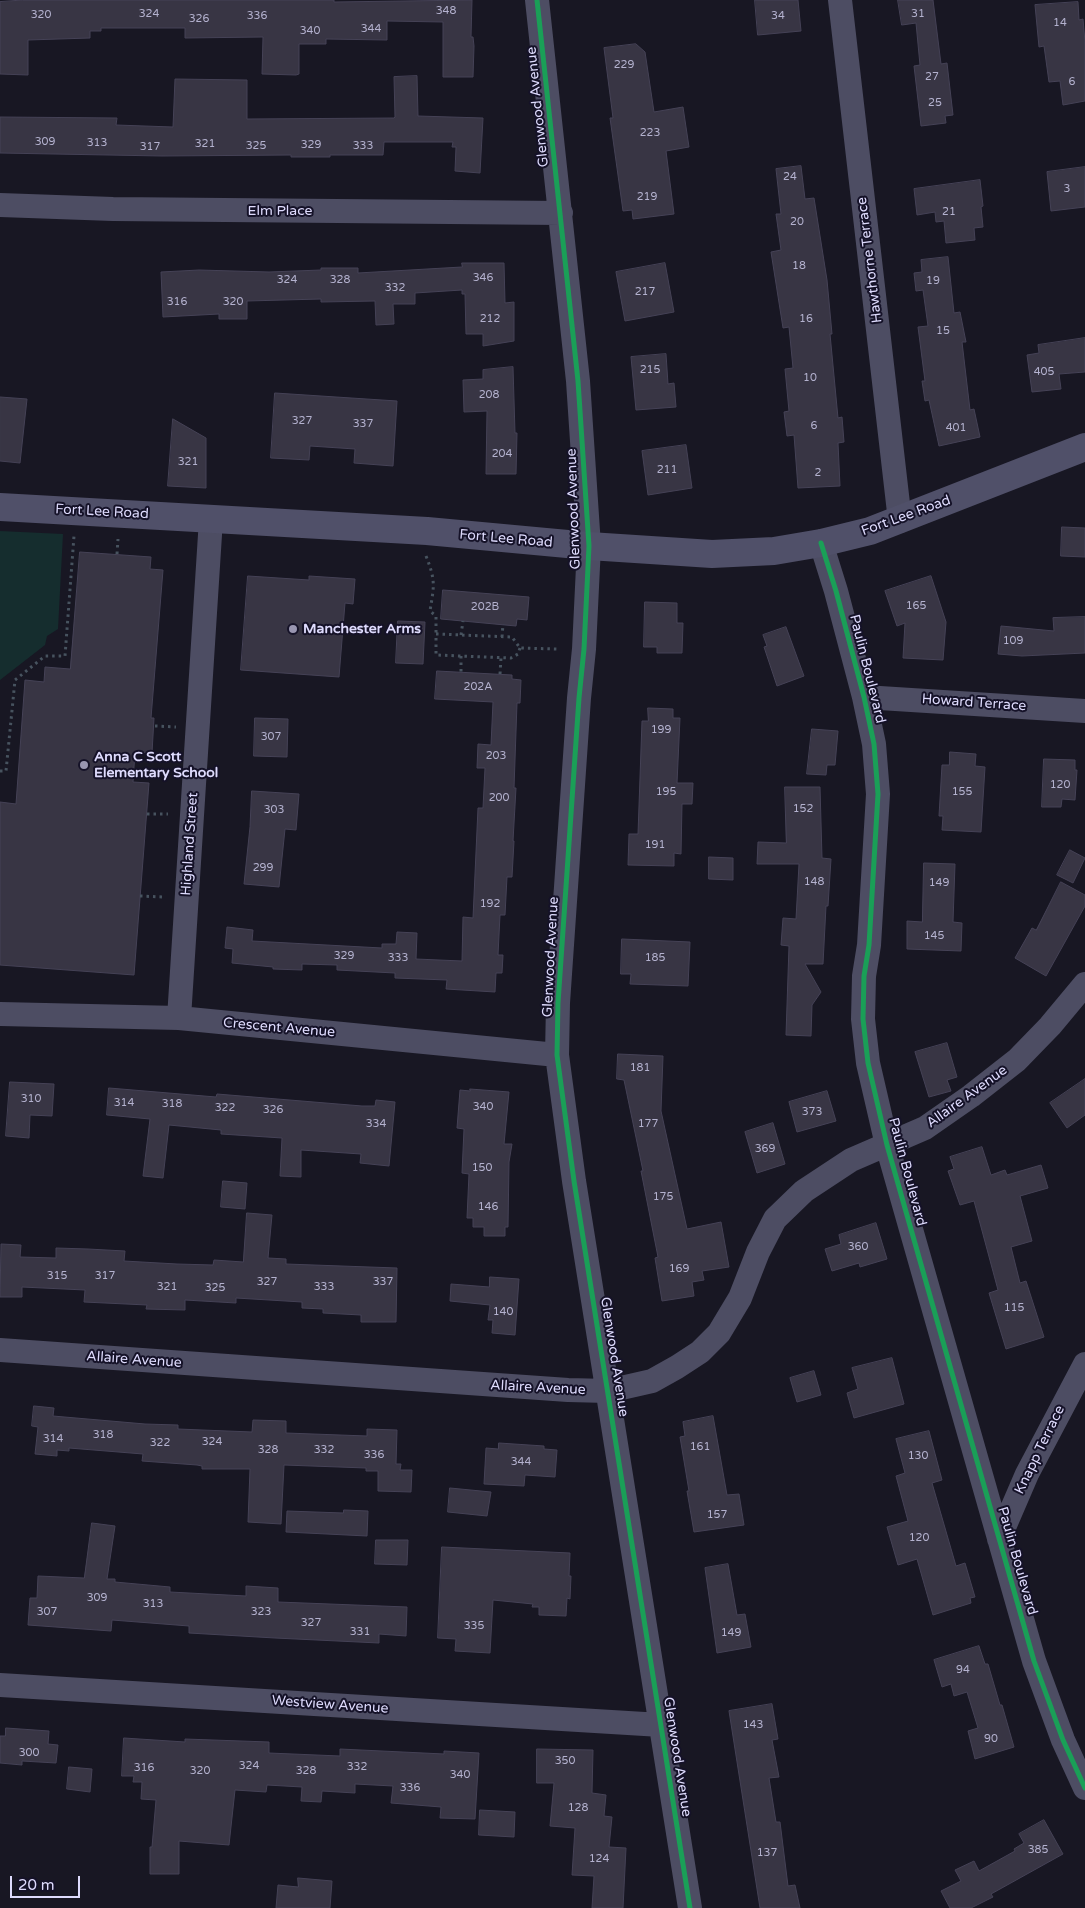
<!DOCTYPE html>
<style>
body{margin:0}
#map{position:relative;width:1085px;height:1908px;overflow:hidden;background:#181723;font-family:"Varela Round",sans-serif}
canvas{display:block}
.scale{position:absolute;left:10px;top:1876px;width:70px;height:22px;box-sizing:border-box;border:2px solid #dedbfd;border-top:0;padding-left:6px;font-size:15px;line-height:18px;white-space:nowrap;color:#dedbfd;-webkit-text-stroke:4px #151228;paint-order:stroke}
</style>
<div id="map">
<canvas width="1085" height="1908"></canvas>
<div class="scale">20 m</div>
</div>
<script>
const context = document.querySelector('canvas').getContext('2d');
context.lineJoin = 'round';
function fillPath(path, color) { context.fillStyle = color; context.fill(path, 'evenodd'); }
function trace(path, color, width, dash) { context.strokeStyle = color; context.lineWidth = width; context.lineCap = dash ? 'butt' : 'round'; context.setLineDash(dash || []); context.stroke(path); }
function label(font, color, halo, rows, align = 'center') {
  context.font = font + ' "Varela Round",sans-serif'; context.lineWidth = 4; context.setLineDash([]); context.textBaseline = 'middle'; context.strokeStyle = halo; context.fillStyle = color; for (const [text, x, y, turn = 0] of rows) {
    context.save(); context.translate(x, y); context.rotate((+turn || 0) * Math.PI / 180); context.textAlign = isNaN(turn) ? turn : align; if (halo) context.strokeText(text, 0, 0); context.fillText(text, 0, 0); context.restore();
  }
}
fillPath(new Path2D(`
 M0,531L63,534L58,629L47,636L45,645L0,680Z`), '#152d2e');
const building = new Path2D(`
 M23,0H334V2L472,0L471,37H473L474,46L473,77H443V22L387,21V40L326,39V44H299V74L296,75L262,74L263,37L185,38V28H101V31H90V38L28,40V75L0,74V2Z
 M755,0H798L801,31L758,35Z
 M898,0H933L941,64L947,63L953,115L945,116L946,123L921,126L914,66L920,65L916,23L902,25Z
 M1078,2L1079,20L1083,19L1085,42V101L1063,105L1060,81L1049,82L1044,46L1039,47L1035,5Z
 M636,44L645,52L654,112L683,107L689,147L666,151L674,214L633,219L632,210L623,211L610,118H613L604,48Z
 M417,76L418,116L483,118L480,173L455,171L456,147H452L453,142H384L383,155H330V157H291V155L162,156L0,153V117L117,118L116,125L173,127L175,79L247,80V119L394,118L395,117L394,77Z
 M801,166L805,199L814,198L827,280L832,334H830L838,418L842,417L844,442L838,443L840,486L798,488L794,435L787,436L784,412L789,411L785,369L793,368L789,327L783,328L771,252L781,250L776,214H781L776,169Z
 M1085,167V207L1051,211L1047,172Z
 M980,180L983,206L981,207L983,227L974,228L975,240L946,243L944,221L936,222L935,212L917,215L914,189Z
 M948,257L954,313L960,312L966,342H962L970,410L974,409L980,437L939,446L929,400L925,401L922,381H925L918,327L928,326L923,290L916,291L914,273L922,272L921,260Z
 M462,263H504L505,303L514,302V341L483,346V334H466L465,294H462V290L415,293V304H393L394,324L376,325L375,301L321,302V299L247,301V319H219V314L163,317L161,272L199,270L269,272L321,270V268H358V273L462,267Z
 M665,263L674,312L625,321L616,272Z
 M1085,338V372L1059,374L1061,389L1032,392L1027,355L1039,353L1038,345Z
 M666,354L668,384L674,383L676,407L636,410L631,357Z
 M513,367L515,433H517L516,474H486L487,411L464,412L463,380L483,379V370Z
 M275,393L397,401L393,466L354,463L355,449L310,446L309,460L271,458Z
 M0,397L27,399L20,463L0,461Z
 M173,419L206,438V488L168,486Z
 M686,445L692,488L648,495L642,451Z
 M1062,527L1085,528V557L1061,556Z
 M80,552L151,557L150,569L163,570L151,718H154L152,753L135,752L133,782L149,783L134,975L0,965V802L16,804L25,680L44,682L45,667L70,669Z
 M248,576L309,580V576L355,579L353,604L345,603L339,677L241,670Z
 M931,576L946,622L943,660L903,658L905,623L897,626L885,591Z
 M443,590L529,597L527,620L517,619L516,626L441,619Z
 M645,602L677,603V623H683L682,653H657V647H644Z
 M1085,617V653L1022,656L998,654L1001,626L1054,631L1053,618Z
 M398,621L425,622L423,664L396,663Z
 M786,627L804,676L777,686L764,647L767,646L763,635Z
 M437,671L512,675V679L521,680L520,703H517L514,788H516L513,841H514L512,877H507L505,915H500L498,955H503L502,973H496L495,992L446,989L447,980L395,978V973L337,970V965L302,964V970L273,969V967L232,963L233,949L225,948L227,927L253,930L252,941L382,948V944H396L397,932L417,933L416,959L462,961L463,917L473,918L478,808H483L485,768H477L478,744L491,745L493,702L435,699Z
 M648,708L673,709V718H680L677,783H693L692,804H682L681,854L674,853V866L628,865L629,834H638L642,721H648Z
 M255,718L288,719L287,757L254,756Z
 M812,729L838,731L835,765H827L826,775L807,774Z
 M950,752L976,754L975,766L985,767L981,832L942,830L943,816H939L942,765H949Z
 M1044,759L1075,760V770H1077L1075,800L1062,799L1061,807H1042Z
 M785,787H820L822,858L831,859L828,906H826L823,964H805L821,992L812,1005L811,1036L786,1035L789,946L781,945L783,918L796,919L799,864H757L758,842L786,843Z
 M252,791L299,794L296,830L285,829L279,887L244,884L250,827Z
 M1070,850L1085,858L1073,883L1057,875Z
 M709,857L733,858V880L709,879Z
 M924,863L955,864L953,922L962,923L961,951L907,949V921L922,922Z
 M1061,882L1085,895V906L1046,976L1015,958L1032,928L1036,930Z
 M622,939L690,942L688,986L630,984L631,974H621Z
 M947,1043L957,1077L947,1080L951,1091L929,1097L915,1052Z
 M618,1054L663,1056L661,1111L687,1229L721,1222L729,1267L702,1271L704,1280L692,1282L694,1296L662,1301L655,1258L658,1257L641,1171H643L624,1080L617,1079Z
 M1085,1079V1115L1067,1128L1050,1103Z
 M10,1082L54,1084L52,1116L30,1115L29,1138L6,1136Z
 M109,1088L216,1097L217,1094L362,1106H375L376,1100L395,1102L389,1166L360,1163L361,1154L301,1150V1177L280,1176L282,1138L221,1134V1130L169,1125L163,1178L143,1176L150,1119L107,1115Z
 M470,1089L509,1092L504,1144H512L509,1162L508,1227H505V1236H484V1227H473V1218H467L469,1174L462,1173L464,1129L457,1128L460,1090L470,1091Z
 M827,1091L836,1121L797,1132L789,1102Z
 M773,1123L785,1164L757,1173L745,1132Z
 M982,1147L991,1175L1005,1170L1007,1175L1041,1165L1048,1188L1020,1196L1032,1241L1011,1247L1020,1283L1026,1281L1044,1337L1006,1349L989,1293L998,1290L974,1201L960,1205L948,1171L954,1169L950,1157Z
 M223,1181L247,1183L245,1209L221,1207Z
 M247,1213L272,1215L268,1258L286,1259V1264L397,1268L396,1322H361V1315L323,1313V1309L302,1308V1302L236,1298V1303L185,1300V1310L146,1309L147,1305L84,1302L85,1290L22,1287V1297H0L1,1244L21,1245L20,1257L56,1258V1248L88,1249L125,1251L124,1261L177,1264L213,1265L214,1260L243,1262Z
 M876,1223L887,1259L860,1267L859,1263L832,1271L825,1249L841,1244L839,1235Z
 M490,1277L519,1279L515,1335L492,1333L493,1320H488L490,1305L450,1301L451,1284L489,1287Z
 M892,1358L904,1404L854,1418L847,1393L858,1389L852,1368Z
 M814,1371L821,1395L797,1402L790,1378Z
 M34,1406L54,1408L53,1416L145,1424L178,1425V1429L252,1432L253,1420L286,1421V1433L367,1436V1429L397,1430L396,1464H401L400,1470H412L411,1492L378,1491V1471H366V1468L284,1465L281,1524L248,1522L250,1469H202V1466L197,1465L142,1461L143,1454L69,1448V1451L57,1450V1456L35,1454L38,1427L32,1426Z
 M713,1416L727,1495L739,1494L744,1525L694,1532L687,1491H689L680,1437L685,1436L683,1422Z
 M929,1431L942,1480L932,1483L956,1566L965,1563L975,1597L970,1598L971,1603L933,1615L917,1559L898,1565L887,1527L908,1521L896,1476L905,1473L896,1439Z
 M499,1443L544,1446V1449L557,1450L555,1477L525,1475L524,1486L484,1484L486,1448L498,1449Z
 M450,1488L491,1492L487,1516L448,1512Z
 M344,1510L368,1511L367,1536L286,1532L287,1511L343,1513Z
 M92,1523L115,1526L107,1579H115V1582L170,1587V1592L246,1596V1586L278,1588V1602L407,1607L406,1636L379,1634V1643L275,1638L189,1633V1626L112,1620L111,1631L28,1625L30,1598H37L38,1576L84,1578Z
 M376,1540H408L407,1565L375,1564Z
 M442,1547L570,1553L569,1576H571L570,1599L567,1598L566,1616L539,1615V1607H532L533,1604L493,1600L490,1653L455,1651L456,1639L438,1638Z
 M728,1564L737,1615L745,1614L751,1647L717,1653L705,1568Z
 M979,1646L985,1664H988L1000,1705H1002L1014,1747L975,1759L968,1731L978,1728L967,1692L954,1696L951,1684L942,1687L934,1660Z
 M772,1704L778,1739L772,1740L779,1777L769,1778L776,1822H780L788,1886L795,1885L800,1908H760L729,1711Z
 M6,1728L49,1731L48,1744L58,1745L56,1763L22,1761V1765L0,1763V1736H5Z
 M124,1738L185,1742V1739L269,1742V1753L340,1756V1749L444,1754V1751L479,1753L475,1819L440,1818L441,1807L391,1803L393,1786L355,1784V1793L322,1791L321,1802L301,1801L302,1787L267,1785L266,1792L235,1790L229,1845L179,1841V1874H150V1847H152L156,1800L141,1799L142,1782H133L134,1776H122Z
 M537,1749L593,1750L592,1793L606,1795L604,1816L612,1817L609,1847L626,1848L623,1908H592L594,1876L572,1875L575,1828L550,1826L554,1783H537Z
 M69,1767L92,1769L90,1792L67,1789Z
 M480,1810L515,1812L514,1837L479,1835Z
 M1044,1820L1063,1854L991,1894L993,1897L971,1908H950L941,1891L961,1881L955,1870L974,1861L979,1871L1015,1851L1014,1849L1024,1843L1019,1834Z
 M298,1878L332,1881L330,1908H276L278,1885L298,1887Z`);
fillPath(building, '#383544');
trace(building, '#454256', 1);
trace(new Path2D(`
 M117,554L118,539
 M426,556C436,581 434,586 430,611L436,616V634
 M461,635L463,621
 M502,637L503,624
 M520,648L518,654L511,658L436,655V634L512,637L520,648L557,649
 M461,656V672
 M500,674L501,658
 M155,726L176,727
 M0,771H6L15,680L45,656H65L74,536
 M147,814H168
 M140,896L163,897`), '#47535f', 3, [2.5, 4]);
trace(new Path2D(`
 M537,0L578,381L589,546L584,649L579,698L558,1003L557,1055L574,1181L690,1908
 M840,0L900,521
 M0,205L113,209L561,213
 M821,543L836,591L864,697L874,744L878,794L869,945L864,976L863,1019L868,1063L887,1145L1034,1661L1063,1740L1085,1788
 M864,697L1085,711
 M0,1014L179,1018L557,1055
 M179,1018L211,519
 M0,1350L568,1390L608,1391L652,1381L677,1367L700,1352L719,1333L740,1298L758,1252L775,1219L804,1191L851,1160L925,1128L971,1096L1017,1060L1050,1026L1085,984
 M999,1539L1027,1474L1085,1364
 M0,1685L661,1725`), '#4d4d63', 24);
trace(new Path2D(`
 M0,507L427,531L589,546L712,554L774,551L821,543L870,531L1085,447`), '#505069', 28);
trace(new Path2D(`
 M537,0L578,381L589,546L584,649L579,698L558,1003L557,1055L574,1181L690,1908
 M821,543L836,591L864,697L874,744L878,794L869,945L864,976L863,1019L868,1063L887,1145L1034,1661L1063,1740L1085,1788`), '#1a9f57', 5);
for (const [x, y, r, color] of [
 [293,629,5,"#9996b1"],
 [84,765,5,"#9996b1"]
]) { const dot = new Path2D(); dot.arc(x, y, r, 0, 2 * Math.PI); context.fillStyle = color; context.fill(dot); trace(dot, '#151228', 2); }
label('11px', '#b4b2cf', null, [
 ["348",446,11],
 ["324",149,14],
 ["31",918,14],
 ["320",41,15],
 ["336",257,16],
 ["34",778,16],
 ["326",199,19],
 ["14",1060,23],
 ["344",371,29],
 ["340",310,31],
 ["229",624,65],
 ["27",932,77],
 ["6",1072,82],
 ["25",935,103],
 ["223",650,133],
 ["309",45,142],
 ["313",97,143],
 ["321",205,144],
 ["329",311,145],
 ["325",256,146],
 ["333",363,146],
 ["317",150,147],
 ["24",790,177],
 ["3",1067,189],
 ["219",647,197],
 ["21",949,212],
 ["20",797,222],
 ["18",799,266],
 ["346",483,278],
 ["324",287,280],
 ["328",340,280],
 ["19",933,281],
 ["332",395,288],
 ["217",645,292],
 ["316",177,302],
 ["320",233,302],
 ["212",490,319],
 ["16",806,319],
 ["15",943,331],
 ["215",650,370],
 ["405",1044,372],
 ["10",810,378],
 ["208",489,395],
 ["327",302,421],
 ["337",363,424],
 ["6",814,426],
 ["401",956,428],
 ["204",502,454],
 ["321",188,462],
 ["211",667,470],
 ["2",818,473],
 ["165",916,606],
 ["202B",485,607],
 ["109",1013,641],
 ["202A",478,687],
 ["199",661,730],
 ["307",271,737],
 ["203",496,756],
 ["120",1060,785],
 ["195",666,792],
 ["155",962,792],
 ["200",499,798],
 ["152",803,809],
 ["303",274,810],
 ["191",655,845],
 ["299",263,868],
 ["148",814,882],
 ["149",939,883],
 ["192",490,904],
 ["145",934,936],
 ["329",344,956],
 ["333",398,958],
 ["185",655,958],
 ["181",640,1068],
 ["310",31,1099],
 ["314",124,1103],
 ["318",172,1104],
 ["340",483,1107],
 ["322",225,1108],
 ["326",273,1110],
 ["373",812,1112],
 ["334",376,1124],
 ["177",648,1124],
 ["369",765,1149],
 ["150",482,1168],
 ["175",663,1197],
 ["146",488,1207],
 ["360",858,1247],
 ["169",679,1269],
 ["315",57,1276],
 ["317",105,1276],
 ["327",267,1282],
 ["337",383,1282],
 ["321",167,1287],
 ["333",324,1287],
 ["325",215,1288],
 ["115",1014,1308],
 ["140",503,1312],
 ["318",103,1435],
 ["314",53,1439],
 ["324",212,1442],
 ["322",160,1443],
 ["161",700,1447],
 ["328",268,1450],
 ["332",324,1450],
 ["336",374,1455],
 ["130",918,1456],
 ["344",521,1462],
 ["157",717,1515],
 ["120",919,1538],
 ["309",97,1598],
 ["313",153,1604],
 ["307",47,1612],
 ["323",261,1612],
 ["327",311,1623],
 ["335",474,1626],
 ["331",360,1632],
 ["149",731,1633],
 ["94",963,1670],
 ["143",753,1725],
 ["90",991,1739],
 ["300",29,1753],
 ["350",565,1761],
 ["324",249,1766],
 ["332",357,1767],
 ["316",144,1768],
 ["320",200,1771],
 ["328",306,1771],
 ["340",460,1775],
 ["336",410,1788],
 ["128",578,1808],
 ["385",1038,1850],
 ["137",767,1853],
 ["124",599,1859]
]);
label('14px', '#dedbfd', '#151228', [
 ["Glenwood Avenue",538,107,-96],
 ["Elm Place",280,211],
 ["Hawthorne Terrace",870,260,-97],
 ["Glenwood Avenue",574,509,-92],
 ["Fort Lee Road",102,512,3],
 ["Fort Lee Road",906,516,-20],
 ["Fort Lee Road",506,539,5],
 ["Paulin Boulevard",867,669,76],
 ["Howard Terrace",974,703,4],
 ["Highland Street",190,844,-86],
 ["Glenwood Avenue",551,957,-87],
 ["Crescent Avenue",279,1028,5],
 ["Allaire Avenue",967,1097,-36],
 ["Paulin Boulevard",907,1172,75],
 ["Glenwood Avenue",614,1357,81],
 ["Allaire Avenue",134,1360,4],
 ["Allaire Avenue",538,1388,3],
 ["Knapp Terrace",1040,1450,-64],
 ["Paulin Boulevard",1017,1561,74],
 ["Westview Avenue",330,1705,4],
 ["Glenwood Avenue",677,1757,81]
]);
label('bold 14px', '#dedbfd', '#151228', [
 ["Manchester Arms",303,629],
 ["Anna C Scott",94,757],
 ["Elementary School",94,773]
], 'left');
</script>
